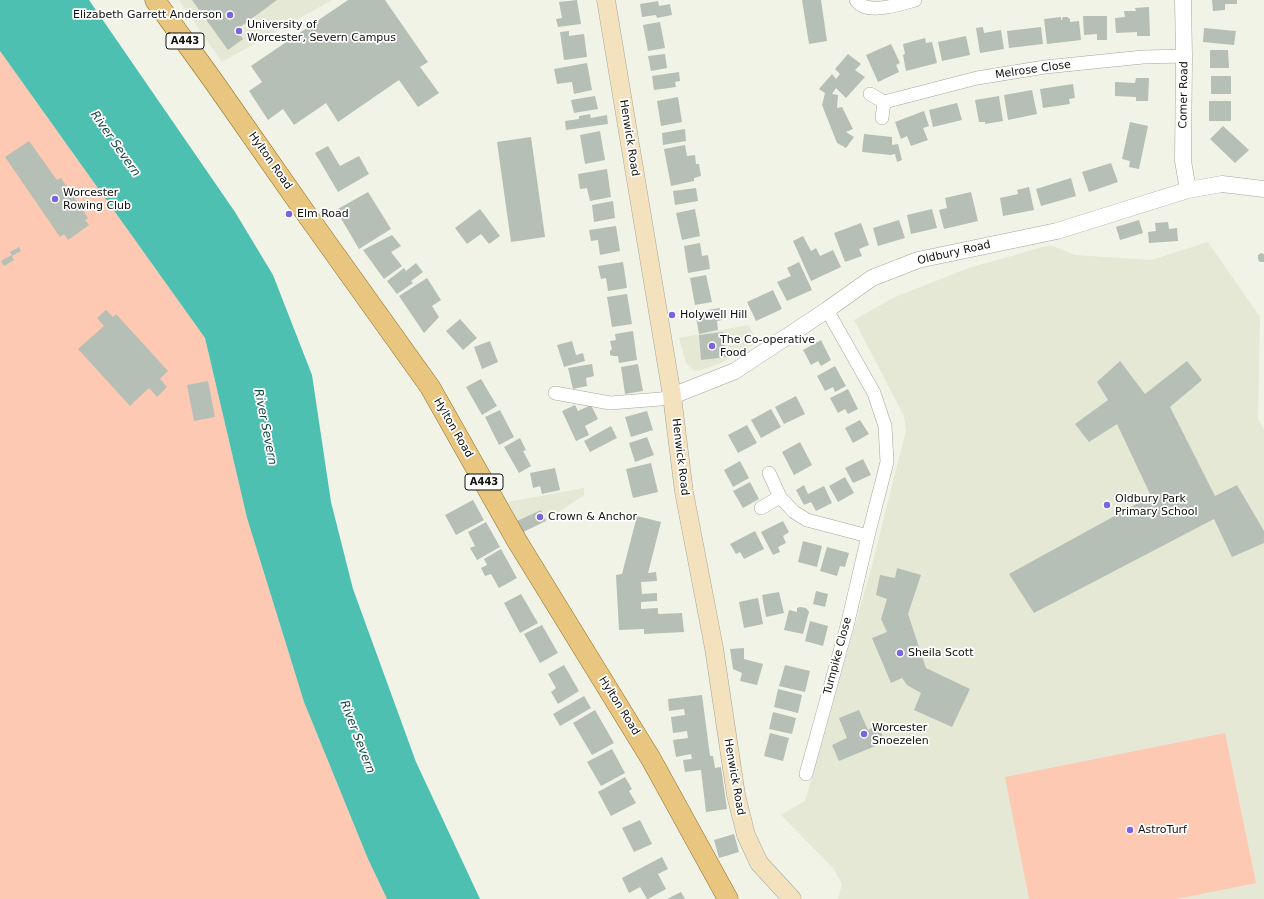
<!DOCTYPE html>
<style>
body{margin:0}
canvas{display:block;background:#f1f3e7}
</style>
<canvas width="1264" height="899"></canvas>
<script>
const context = document.querySelector('canvas').getContext('2d');
context.lineJoin = 'round';
function fillPath(path, color) { context.fillStyle = color; context.fill(path, 'evenodd'); }
function trace(path, color, width, dash) { context.strokeStyle = color; context.lineWidth = width; context.lineCap = dash ? 'butt' : 'round'; context.setLineDash(dash || []); context.stroke(path); }
function label(font, color, halo, rows, align = 'center') {
  context.font = font + ' "DejaVu Sans",sans-serif'; context.lineWidth = 3.5; context.setLineDash([]); context.textBaseline = 'middle'; context.strokeStyle = halo; context.fillStyle = color; for (const [text, x, y, turn = 0] of rows) {
    context.save(); context.translate(x, y); context.rotate((+turn || 0) * Math.PI / 180); context.textAlign = isNaN(turn) ? turn : align; if (halo) context.strokeText(text, 0, 0); context.fillText(text, 0, 0); context.restore();
  }
}
fillPath(new Path2D(`
 M179,0H332L222,62Z
 M1208,242L1260,317L1258,418L1264,430V899H838L842,884L834,869L781,815L805,801L871,569L906,430L904,416L854,320L895,297L969,268L1050,245L1075,255L1151,260Z
 M748,325L758,342L721,363L701,370L694,371L686,363L679,338Z
 M584,488V495L546,521L523,532L508,502Z`), '#e5e8d5');
fillPath(new Path2D(`
 M0,51L205,338L247,518L304,702L368,859L387,899H0Z
 M1225,733L1256,883L1176,899H1029L1005,777Z`), '#fdc9b2');
fillPath(new Path2D(`
 M0,0H89L235,212L273,275L312,375L331,502L353,589L416,762L480,899H387L368,859L304,702L247,518L205,338L0,51Z`), '#4ec0b2');
fillPath(new Path2D(`
 M192,0H277L236,30L243,39L228,50Z
 M348,0H385L428,62L420,67L439,93L418,107L399,80L338,122L326,103L294,125L283,109L268,120L249,91L262,82L251,66Z
 M577,0L581,24L558,27L556,19L562,18L559,2Z
 M802,0H821L827,41L809,44Z
 M1212,0H1237V4H1225V10L1213,11Z
 M658,1L659,6L670,4L672,15L657,18L656,15L642,17L640,4Z
 M1149,7L1150,36H1137V32L1116,33L1115,18L1125,17L1124,11H1136L1135,8Z
 M1083,16H1107V40H1097V34L1084,35Z
 M1061,17V21L1063,17H1067L1070,19V22L1079,21L1081,40L1047,44L1044,19Z
 M660,22L665,48L648,51L643,25Z
 M983,27L984,33L1001,30L1004,49L980,53L976,28Z
 M1041,27L1043,44L1009,48L1007,31Z
 M1204,28L1236,31L1234,45L1203,42Z
 M569,31V36L584,34L587,57L564,60L560,32Z
 M966,36L970,55L942,61L938,42Z
 M925,38L926,43L932,42L937,63L906,71L903,55L905,54L903,44Z
 M891,44L900,63L896,65L899,72L878,82L866,55Z
 M1210,50H1228L1229,68H1210Z
 M665,54L667,68L651,71L648,56Z
 M848,54L861,64L855,70L865,77L846,98L836,88L832,94L838,95L837,108L842,107L853,129L846,132L854,137L846,148L837,143L822,105L825,93L819,89L832,74L836,79L840,74L835,69Z
 M587,63L592,90L574,94L572,82L557,84L554,69Z
 M679,72L680,81L675,82L676,87L654,90L652,76Z
 M1211,76H1231V94H1211Z
 M1136,78H1149L1148,101H1136V97L1115,96V82L1135,83Z
 M1073,84L1075,98L1069,99L1070,104L1043,108L1040,89Z
 M1032,90L1037,114L1008,120L1004,95Z
 M595,96L598,109L574,113L571,100Z
 M999,96L1003,121L985,124V122H979L975,100Z
 M678,97L682,122L661,126L657,101Z
 M1209,101H1231V121H1209Z
 M957,103L962,120L933,127L929,110Z
 M924,111L929,126L923,128L928,140L911,146L907,136L901,139L895,122Z
 M590,114L591,118L607,115L608,124L566,130L565,121L579,119V116Z
 M1130,122L1148,126L1139,169L1129,167L1130,161L1122,159Z
 M1223,126L1249,150L1235,163L1210,139Z
 M685,129L686,141L663,145L662,133Z
 M600,131L605,160L585,164L580,135Z
 M864,134L892,137V145L898,144L902,160L897,162L895,154L891,155L862,152Z
 M531,137L545,237L511,242L497,142Z
 M29,141L57,180L61,178L88,218L85,220L89,225L68,240L64,234L60,237L5,157Z
 M685,145L687,156L695,155L696,164H699L701,176L694,178V181L671,186L664,149Z
 M328,146L340,166L359,156L369,174L338,192L315,153Z
 M1111,163L1118,182L1089,192L1082,172Z
 M607,169L611,197L590,201L587,188L580,189L578,174Z
 M1071,178L1076,196L1041,206L1036,189Z
 M1029,187L1034,210L1003,216L1000,198L1018,194L1017,190Z
 M696,188L698,201L675,205L673,191Z
 M368,192L391,229L359,249L336,210Z
 M971,192L978,221L944,229L939,210L947,208L945,198Z
 M613,201L615,218L594,222L592,205Z
 M480,209L500,236L489,244L481,234L467,244L455,228Z
 M695,209L700,236L682,240L676,213Z
 M932,209L937,228L911,234L907,215Z
 M899,220L905,238L878,246L873,228Z
 M1139,220L1143,233L1120,240L1116,227Z
 M1168,222L1169,229L1177,228L1178,241L1149,243L1148,232L1156,231L1155,223Z
 M861,223L869,245L859,249L862,256L845,262L834,233Z
 M616,226L620,251L600,255L598,240L591,241L589,230Z
 M392,235L401,246L391,252L402,266L384,279L363,250Z
 M803,236L811,251L816,248L820,256L833,250L841,267L811,281L793,241Z
 M700,243L702,256L708,255L710,269L688,273L684,246Z
 M19,247L21,251L12,256L14,260L4,266L1,261L12,255L10,252Z
 M1261,253L1264,254V262H1260L1258,259V255Z
 M623,262L627,288L608,291L606,278L601,279L598,266Z
 M799,262L812,290L787,301L777,282L791,276L787,268Z
 M416,263L423,272L411,281L413,283L397,294L387,281L404,268L406,271Z
 M706,275L712,302L695,305L690,278Z
 M427,278L441,300L432,306L439,317L424,333L399,296Z
 M773,290L782,309L756,321L747,302Z
 M627,294L632,324L612,327L607,297Z
 M720,308L722,320L717,321L718,330L699,334L695,312Z
 M106,310L113,317L116,314L168,371L160,379L167,387L157,397L149,388L130,406L78,349L104,326L97,318Z
 M460,319L477,338L463,350L446,331Z
 M633,331L637,360L619,363L618,356H613L610,355V351L612,349L610,341L616,340L615,334Z
 M723,332L726,357L701,360L699,335Z
 M821,340L831,360L821,366L818,361L811,365L803,350Z
 M490,341L498,362L482,369L474,347Z
 M572,341L576,355L583,353L585,361L564,367L557,345Z
 M1120,361L1145,394L1187,361L1202,380L1170,407L1215,496L1237,485L1264,531V543L1232,557L1214,519L1034,613L1009,574L1151,496L1117,424L1089,442L1075,424L1108,400L1097,382Z
 M592,364L594,376L586,378L587,386L573,389L568,368Z
 M638,364L643,391L625,394L621,367Z
 M835,366L846,386L835,392L833,387L825,391L817,376Z
 M481,379L497,406L482,415L466,387Z
 M208,381L215,417L194,421L187,385Z
 M848,389L858,409L848,414L845,409L838,413L830,398Z
 M796,396L805,414L784,424L775,407Z
 M575,405L578,411L591,405L598,419L585,426L589,435L576,441L562,411Z
 M771,409L781,427L761,438L751,420Z
 M500,410L514,437L499,445L485,417Z
 M647,411L653,430L631,437L625,417Z
 M860,420L869,434L853,443L845,428Z
 M747,425L757,443L738,453L728,435Z
 M611,426L617,438L590,452L584,441Z
 M647,437L654,455L635,462L629,443Z
 M520,438L526,450L523,451L531,466L519,473L504,447Z
 M800,442L812,465L794,475L782,452Z
 M863,459L871,475L853,483L845,468Z
 M740,461L749,478L733,487L724,470Z
 M651,463L658,492L633,498L626,469Z
 M555,468L560,490L542,494L540,486L533,488L530,473Z
 M845,477L854,493L838,502L829,486Z
 M750,482L759,499L743,508L733,491Z
 M804,485L808,494L824,486L832,503L816,511L811,502L804,505L796,490Z
 M473,500L484,520L456,535L445,515Z
 M541,510L546,521L523,532L517,521Z
 M637,516L661,522L648,573L656,572L657,581L641,582L642,594L657,593V601L641,602V609L658,608V614L682,613L684,632L644,634V629L619,630L616,575L622,574Z
 M783,521L789,532L783,536L786,543L778,547L780,552L773,555L761,532Z
 M486,522L500,547L477,560L470,548L475,546L468,532Z
 M755,531L764,549L744,559L740,552L736,554L730,544Z
 M803,541L822,546L817,567L798,562Z
 M827,547L849,553L845,567L840,566L837,576L820,571Z
 M501,549L517,578L499,588L491,574L485,576L481,568L487,565L484,559Z
 M897,568L921,575L908,614L926,668L970,689L952,727L914,710L921,693L907,685L902,678L891,683L872,638L887,632L881,619L887,599L876,595L880,575L895,578Z
 M816,591L828,594L825,607L813,604Z
 M779,592L784,613L766,617L762,595Z
 M521,594L538,623L520,633L504,603Z
 M758,598L763,624L744,628L739,602Z
 M800,607L806,608L809,612L803,634L784,630L789,610L797,612V608Z
 M810,621L828,626L823,646L805,641Z
 M542,625L558,653L540,663L524,634Z
 M744,648V659L763,664L757,685L740,681L742,673L733,669L730,649Z
 M564,665L579,691L558,704L551,692L556,688L548,674Z
 M785,665L810,671L805,692L779,686Z
 M778,689L802,695L798,713L774,707Z
 M702,695L710,756H713L715,768L721,767L727,809L706,812L701,770L685,772L683,760L692,759L691,754L676,757L673,740L688,738L687,731L673,733L671,717L685,715L684,709L669,711L668,699Z
 M584,696L591,708L560,726L553,714Z
 M595,710L614,743L592,755L573,723Z
 M859,710L868,730L878,725L885,742L839,761L832,745L847,738L839,718Z
 M773,712L796,718L792,734L769,729Z
 M770,733L789,738L783,761L764,756Z
 M612,749L625,773L601,786L587,762Z
 M625,777L632,789L629,791L636,803L611,816L598,792Z
 M640,820L652,844L634,852L622,828Z
 M734,834L739,852L719,858L714,840Z
 M662,857L668,869L658,874L666,889L648,899H647L640,887L629,893L622,878Z
 M681,892L685,899H667Z`), '#b5bfb6');
const minor = new Path2D(`
 M856,0C858,2 860,5 863,6C877,12 901,4 915,0
 M870,94L884,102L882,118
 M884,102L977,78L1045,67L1143,57L1184,56
 M555,393L610,403L661,399L672,396
 M769,473L780,497L794,512L807,520L868,536
 M761,508L780,497
 M806,774L847,626L868,536L887,462L885,426L874,393L827,310`);
const tertiary = new Path2D(`
 M1183,0L1184,56L1183,161L1188,190
 M672,396L735,371L827,310L872,278L918,260L1057,231L1188,190L1222,184L1264,189`);
const secondary = new Path2D(`
 M606,0L672,396L684,492L714,648L736,795L746,835L759,863L792,899`);
const primary = new Path2D(`
 M155,0L214,82L307,215L430,387L517,541L651,759L728,899`);
trace(minor, '#a4a69a', 14);
trace(tertiary, '#a4a69a', 17);
trace(secondary, '#a4a69a', 19);
trace(primary, '#936e20', 21);
trace(minor, '#fff', 13);
trace(tertiary, '#fff', 16);
trace(secondary, '#f4e2bf', 18);
trace(primary, '#e8c680', 20);
for (const [x, y, r, color] of [
 [230,15,4,"#7a64df"],
 [239,31,4,"#7a64df"],
 [55,199,4,"#7a64df"],
 [289,214,4,"#7a64df"],
 [672,315,4,"#7a64df"],
 [712,346,4,"#7a64df"],
 [1107,505,4,"#7a64df"],
 [540,517,4,"#7a64df"],
 [900,653,4,"#7a64df"],
 [864,734,4,"#7a64df"],
 [1130,830,4,"#7a64df"]
]) { const dot = new Path2D(); dot.arc(x, y, r, 0, 2 * Math.PI); context.fillStyle = color; context.fill(dot); trace(dot, '#fff', 1.5); }
for (const [x, y, w] of [
 [185,41,38],
 [484,482,38]
]) { const box = new Path2D(); box.roundRect(x - w / 2, y - 8, w, 16, 3); context.fillStyle = '#fff'; context.fill(box); trace(box, '#10110d', 1); }
label('bold 10px', '#10110d', null, [
 ["A443",185,41],
 ["A443",484,482]
]);
label('11px', '#10110d', '#fff', [
 ["Elizabeth Garrett Anderson",222,15,"right"],
 ["University of",247,25],
 ["Worcester, Severn Campus",247,38],
 ["Worcester",63,193],
 ["Rowing Club",63,206],
 ["Elm Road",297,214],
 ["Holywell Hill",680,315],
 ["The Co-operative",720,340],
 ["Food",720,353],
 ["Oldbury Park",1115,499],
 ["Primary School",1115,512],
 ["Crown & Anchor",548,517],
 ["Sheila Scott",908,653],
 ["Worcester",872,728],
 ["Snoezelen",872,741],
 ["AstroTurf",1138,830]
], 'left');
label('11px', '#10110d', '#fff', [
 ["Melrose Close",1033,70,-8],
 ["Comer Road",1184,95,-89],
 ["Henwick Road",629,138,81],
 ["Hylton Road",270,161,55],
 ["Oldbury Road",954,253,-13],
 ["Hylton Road",453,428,60],
 ["Henwick Road",680,457,83],
 ["Turnpike Close",838,656,-75],
 ["Hylton Road",619,706,58],
 ["Henwick Road",734,777,80]
]);
label('italic 12px', '#174943', '#fff', [
 ["River Severn",115,144,55],
 ["River Severn",265,427,79],
 ["River Severn",357,737,69]
]);
</script>
